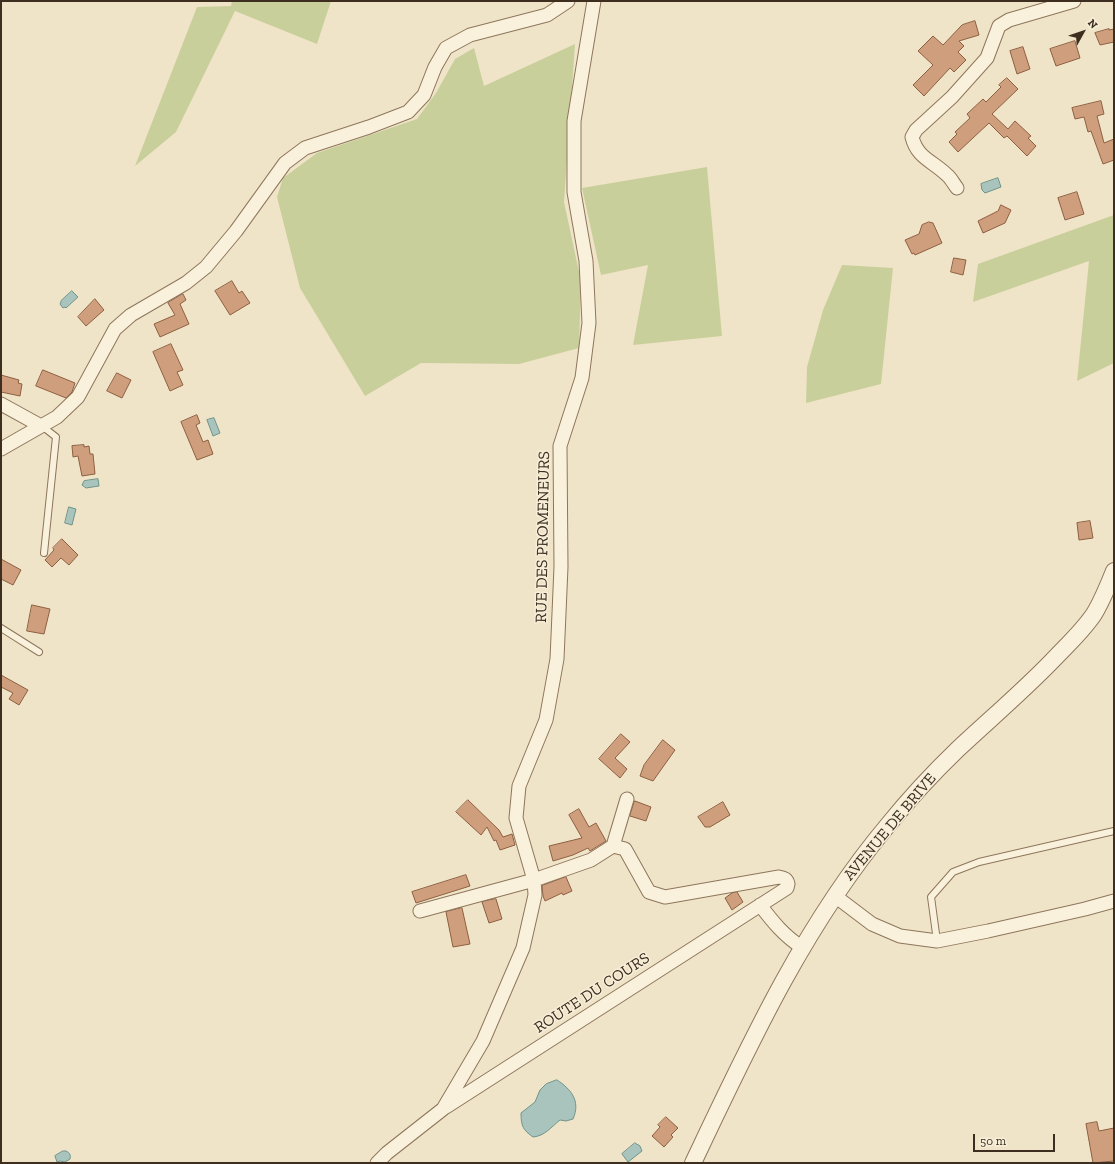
<!DOCTYPE html>
<style>
body{margin:0}
#map{position:relative;width:1115px;height:1164px;overflow:hidden;background:#f0e4c8;font-family:"Zilla Slab",serif}
canvas{display:block}
.frame{position:absolute;inset:0;border:2px solid #3d2e20;pointer-events:none}
.north{position:absolute;left:1063px;top:12px;width:40px;height:40px;-webkit-text-stroke:3px #f7eed8;paint-order:stroke;rotate:50deg;font-size:11px;font-weight:700;line-height:16px;text-align:center;color:#3d2e20}
.north::after{content:'';display:block;margin:auto;width:14px;height:18px;background:#3d2e20;clip-path:polygon(50% 0,100% 100%,50% 72%,0 100%)}
.scale{position:absolute;left:973px;top:1134px;width:82px;height:18px;box-sizing:border-box;border:2px solid #3d2e20;border-top:0;padding-left:5px;font-size:12px;line-height:14px;white-space:nowrap;color:#3d2e20;-webkit-text-stroke:3px #f7eed8;paint-order:stroke}
</style>
<div id="map">
<canvas width="1115" height="1164"></canvas>
<div class="frame"></div>
<div class="north">N</div>
<div class="scale">50 m</div>
</div>
<script>
const context = document.querySelector('canvas').getContext('2d');
context.lineJoin = 'round';
function fillPath(path, color) { context.fillStyle = color; context.fill(path, 'evenodd'); }
function trace(path, color, width, dash) { context.strokeStyle = color; context.lineWidth = width; context.lineCap = dash ? 'butt' : 'round'; context.setLineDash(dash || []); context.stroke(path); }
function label(font, color, halo, rows, align = 'center') {
  context.font = font + ' "Zilla Slab",serif'; context.lineWidth = 3; context.setLineDash([]); context.textBaseline = 'middle'; context.strokeStyle = halo; context.fillStyle = color; for (const [text, x, y, turn = 0] of rows) {
    context.save(); context.translate(x, y); context.rotate((+turn || 0) * Math.PI / 180); context.textAlign = isNaN(turn) ? turn : align; if (halo) context.strokeText(text, 0, 0); context.fillText(text, 0, 0); context.restore();
  }
}
fillPath(new Path2D(`
 M232,1H331L317,44L235,11L176,132L135,166L197,7L231,6Z
 M575,44L564,202L581,281L579,348L519,364L421,363L365,396L300,288L277,197L283,178L317,153L417,119L436,93L455,59L474,48L484,86Z
 M707,167L722,336L633,345L648,265L601,275L582,188Z
 M1114,215V363L1077,381L1089,261L973,302L978,264Z
 M842,265L893,268L881,384L806,403L807,367L823,310Z`), '#c9cf9b');
const water = new Path2D(`
 M998,178L1001,187L985,193L982,190L981,184Z
 M72,291L78,297L66,308L65,307L63,308L60,304L61,302V301Z
 M214,418L220,433L213,436L207,420Z
 M98,479L99,486L86,488L82,485L84,481Z
 M69,507L76,509L72,525L65,523Z
 M557,1080C571,1089 581,1101 573,1119L566,1121L560,1120C551,1127 545,1136 533,1137C523,1130 521,1126 521,1113L535,1102L540,1090L546,1084Z
 M635,1143L640,1146L642,1151L628,1162L622,1154Z
 M63,1151H66C70,1153 71,1155 70,1159L65,1162L60,1161L57,1162L55,1156Z`);
fillPath(water, '#a9c4bc');
trace(water, '#6f938a', 1);
const building = new Path2D(`
 M975,21L979,35L959,41L964,46L958,52L966,60L954,72L950,68L924,96L913,85L933,65L918,51L933,36L943,45L962,25Z
 M1109,29V30L1114,29V42L1100,45L1095,33Z
 M1075,41L1080,58L1056,66L1050,49Z
 M1023,47L1030,69L1017,74L1010,51Z
 M1007,78L1018,89L992,114L1008,129L1015,121L1031,136L1028,138L1036,146L1027,156L1007,136L1004,138L989,123L958,152L949,142L957,134L955,132L970,118L967,114L983,99L986,102L1001,87L999,85Z
 M1101,101L1104,114L1097,116L1104,143L1114,139V160L1103,164L1091,131L1088,132L1084,117L1075,119L1072,108Z
 M1077,192L1084,214L1065,220L1058,198Z
 M1001,205L1011,210L1005,223L983,233L978,221L998,211Z
 M929,222L933,223L942,243L915,255L914,253L912,254L905,240L919,234L922,225Z
 M954,258L966,260L963,275L951,272Z
 M232,281L239,293L242,291L250,303L230,315L215,291Z
 M183,294L186,300L180,304L189,324L160,337L154,324L175,315L168,303Z
 M95,299L104,310L86,326L78,317Z
 M171,344L183,370L177,372L183,385L170,391L153,352Z
 M43,370L75,383L72,392L66,398L36,386Z
 M117,373L131,380L122,398L107,391Z
 M1,375L19,380L18,383L22,384L20,396L1,392Z
 M197,415L200,423L196,425L203,442L208,440L213,454L197,460L181,422Z
 M84,445V447L89,446L90,454H93L95,474L82,476L78,456L73,457L72,446Z
 M1090,521L1093,538L1079,540L1077,523Z
 M62,539L78,555L69,565L61,558L52,567L45,560L54,550L53,548Z
 M1,559L21,570L13,585L1,579Z
 M32,605L50,609L44,634L27,631Z
 M1,675L28,690L19,705L9,699L13,693L1,687Z
 M621,734L630,742L615,758L627,769L620,778L599,759Z
 M663,740L675,750L653,781L640,776L644,765Z
 M468,800L499,830L503,837L512,834L515,845L500,850L496,840L494,841L487,827L481,835L456,812Z
 M635,801L651,807L646,821L630,816Z
 M723,802L730,815L710,827H705L698,817Z
 M579,809L589,827L596,823L606,841L590,851L588,848L573,855L553,861L549,846L582,838L569,815Z
 M466,875L470,886L416,903L412,892Z
 M566,877L572,891L563,895L562,893L545,901L543,896L542,886Z
 M737,892L743,902L732,910L725,898L732,893Z
 M496,899L502,919L489,923L482,902Z
 M462,908L470,944L453,947L446,912Z
 M666,1117L678,1128L671,1135L673,1137L664,1147L652,1136L660,1127L658,1125Z
 M1097,1122L1099,1131L1114,1128V1161L1093,1163L1086,1124Z`);
fillPath(building, '#cf9f7d');
trace(building, '#8d5f41', 1);
const service = new Path2D(`
 M42,426L56,437L44,553
 M1,628L39,652
 M937,941L931,897L953,872L979,862L1114,831`);
const minor = new Path2D(`
 M957,188C953,183 951,178 947,175C933,161 917,158 912,137L916,130L952,97L987,58L999,26L1009,20L1074,1
 M1,404L41,426
 M1,449L57,417L78,397L115,329L131,315L186,283L206,267L236,231L285,163L305,148L369,127L408,112L424,95L435,67L446,48L470,35L547,15L568,1
 M613,846L627,799
 M835,896L872,924L900,936L937,941L988,931L1085,909L1114,901
 M760,905C773,922 784,936 803,948
 M420,911L534,880L591,860L613,846L625,849L649,892L665,897L779,877C784,878 787,879 788,884L787,888L446,1107
 M377,1163L387,1153L443,1109L483,1041L523,948L535,895L534,880L516,818L519,786L546,720L557,659L561,567L560,446L582,378L589,323L586,261L574,192V121L594,1`);
const tertiary = new Path2D(`
 M693,1163C748,1047 804,925 888,825C909,799 933,773 958,749C989,720 1022,692 1052,661C1066,646 1082,632 1094,614C1102,601 1108,586 1114,571`);
trace(service, '#8d765c', 8);
trace(minor, '#8d765c', 15);
trace(tertiary, '#8d765c', 18);
trace(service, '#faf1dc', 6);
trace(minor, '#faf1dc', 13);
trace(tertiary, '#faf1dc', 16);
label('16px', '#3d2e20', '#f7eed8', [
 ["RUE DES PROMENEURS",543,537,-89],
 ["AVENUE DE BRIVE",890,827,-50],
 ["ROUTE DU COURS",592,993,-33]
]);
</script>
